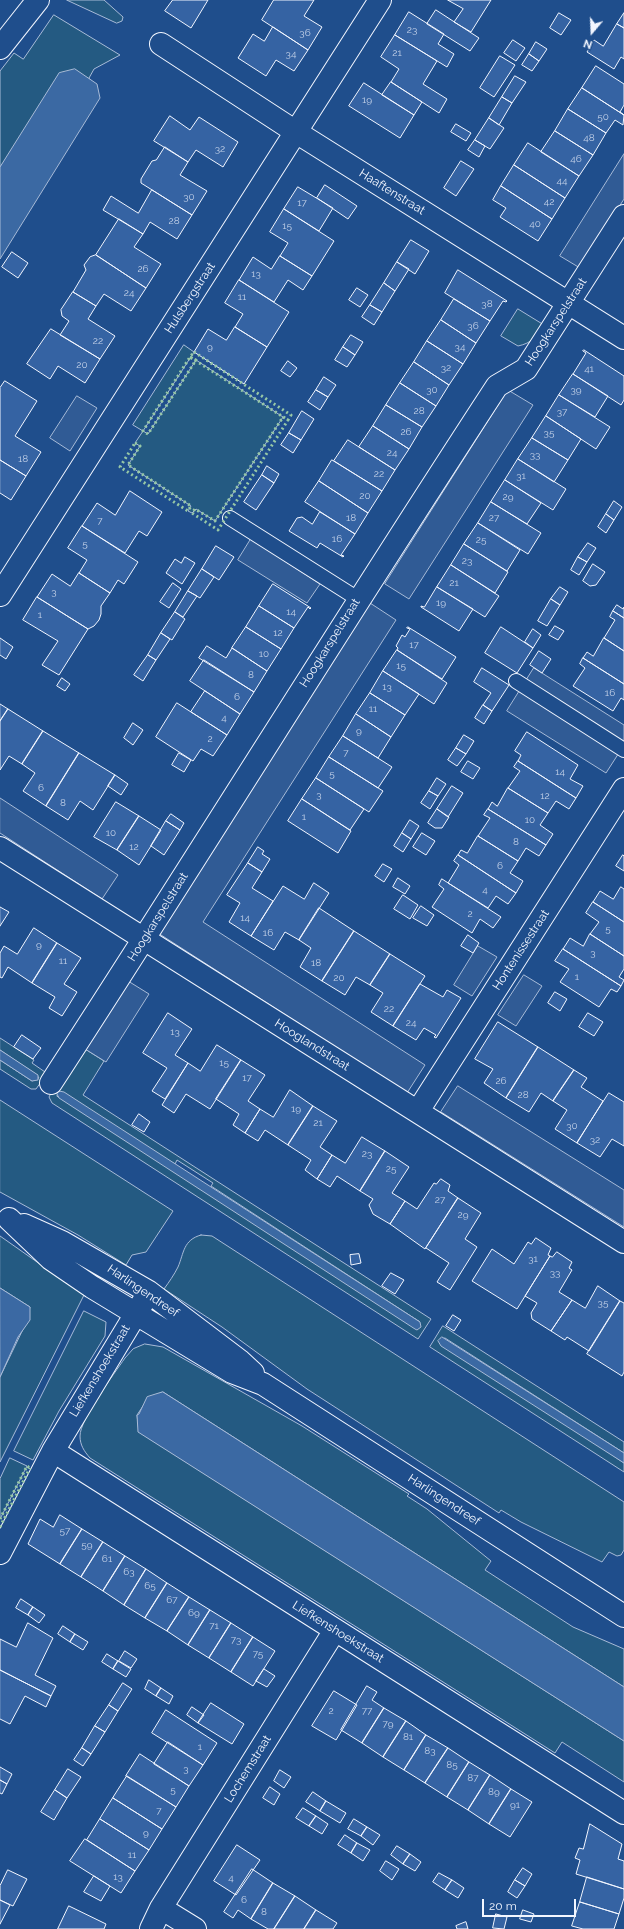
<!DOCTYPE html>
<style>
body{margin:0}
#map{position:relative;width:624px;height:1929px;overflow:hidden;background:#1f4e8c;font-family:Raleway,sans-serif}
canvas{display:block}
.north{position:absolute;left:572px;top:12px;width:40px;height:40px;-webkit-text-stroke:3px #1f4e8c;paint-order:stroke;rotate:199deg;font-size:11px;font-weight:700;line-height:16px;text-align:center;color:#f2f6ff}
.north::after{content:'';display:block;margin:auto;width:14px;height:18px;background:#f2f6ff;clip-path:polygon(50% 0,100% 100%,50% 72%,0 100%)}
.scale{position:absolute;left:482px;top:1899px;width:94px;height:18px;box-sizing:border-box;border:2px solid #f2f6ff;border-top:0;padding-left:5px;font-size:12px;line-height:14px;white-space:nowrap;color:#f2f6ff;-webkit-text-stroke:3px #1f4e8c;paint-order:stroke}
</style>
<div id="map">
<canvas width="624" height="1929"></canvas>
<div class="north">N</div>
<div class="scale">20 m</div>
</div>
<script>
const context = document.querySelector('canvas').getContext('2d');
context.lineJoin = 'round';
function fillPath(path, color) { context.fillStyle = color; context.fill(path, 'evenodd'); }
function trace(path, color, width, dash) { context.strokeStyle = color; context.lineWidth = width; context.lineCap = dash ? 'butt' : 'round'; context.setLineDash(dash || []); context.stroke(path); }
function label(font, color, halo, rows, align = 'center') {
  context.font = font + ' Raleway,sans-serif'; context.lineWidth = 3; context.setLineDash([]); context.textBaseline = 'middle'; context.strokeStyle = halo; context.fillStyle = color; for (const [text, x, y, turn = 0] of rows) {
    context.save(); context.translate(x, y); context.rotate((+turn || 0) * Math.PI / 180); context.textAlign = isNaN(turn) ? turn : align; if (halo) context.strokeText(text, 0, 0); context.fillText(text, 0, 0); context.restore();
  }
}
const green = new Path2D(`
 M67,0H104L123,17L122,21L117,23Z
 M54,15L120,55L94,69L89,78L92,82L77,72L0,167V71L14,53L23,59Z
 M518,309L544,325C536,337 532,343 518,346L501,336Z
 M184,345L194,352L143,431L148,434L196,360L283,417L215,521L196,509L192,513L188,511L191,506L128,465L140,446L135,443L143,431L133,425Z
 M0,1038L34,1060L32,1063L45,1072L46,1075L36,1089H31L0,1069V1060L32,1081L39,1078L37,1075L0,1050Z
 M85,1049L104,1061L83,1095L431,1319L418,1339L52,1103L49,1097L50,1095L78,1051ZM57,1096L175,1164L177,1160L213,1183L211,1186L420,1322L133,1145Z
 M0,1100L173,1211L146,1252L132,1255L126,1265L78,1235L0,1192Z
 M201,1235L212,1236L624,1502V1550L621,1555L617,1556L609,1552L602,1562L521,1522L501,1510L499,1513L307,1389L222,1327L164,1289C169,1282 174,1275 178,1267C184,1253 183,1240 201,1235Z
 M0,1236L84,1295L0,1462V1377L26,1323L30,1307L0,1288Z
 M84,1311L106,1322L105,1336L59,1411L33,1460L14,1451Z
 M443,1326L624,1442V1453L445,1338L440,1339L624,1463V1472L430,1347Z
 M145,1344L163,1347L302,1426L409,1494L407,1496L427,1509L491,1561L485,1570L573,1627L624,1649V1687L163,1392L147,1400L137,1415L139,1432L624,1741V1782L562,1742L555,1753L90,1458C84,1451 80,1445 80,1436C80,1419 114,1374 125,1358L133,1349Z
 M10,1458L27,1466L0,1519V1479Z`);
fillPath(green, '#245a82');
trace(green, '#a8bbd7', 1);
const parking = new Path2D(`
 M624,154V199L580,268L560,256Z
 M508,390L533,405L409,599L385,584Z
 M77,396L97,408L70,451L50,438Z
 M251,539L320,584L307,603L238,560Z
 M370,603L396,620L203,922L425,1065L407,1093L158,933Z
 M534,668L624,725V745L606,773L507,711Z
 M0,798L118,875L102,899L0,833Z
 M478,946L497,957L472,996L454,985Z
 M524,975L542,986L516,1026L498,1015Z
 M128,981L149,994L106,1062L85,1049Z
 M458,1086L624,1190V1227L441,1112Z`);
fillPath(parking, '#305b95');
trace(parking, '#a8bbd7', 1);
const water = new Path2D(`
 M75,69L97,84L100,98L0,259V167L59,73Z
 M0,1050L38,1075V1080L32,1081L0,1060Z
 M59,1091L64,1092L420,1322L421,1327L417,1330L415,1329L59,1098L57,1094Z
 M0,1288L30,1307V1320L18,1337L0,1377Z
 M442,1337L624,1453V1463L441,1346L438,1341Z
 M163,1392L624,1687V1741L138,1432L137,1415L139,1414L147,1397Z`);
fillPath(water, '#3b69a3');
trace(water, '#a8bbd7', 1);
const building = new Path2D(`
 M173,0H208L191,28L165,11Z
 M274,0H314L304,16L322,27L308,50L262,20Z
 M448,0H491L471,32L454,22L463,9Z
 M436,10L479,38L470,51L427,24Z
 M409,12L444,34L438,44L454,54L447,67L395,35Z
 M559,13L571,20L561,35L550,28Z
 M624,13V28L617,24Z
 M617,24L624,28V59L621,57L614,69L587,52L594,40L603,46Z
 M273,27L308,50L294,71L276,60L266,76L238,58L253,34L264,41Z
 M395,35L437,61L423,84L447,99L439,113L391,82L399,69L381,57Z
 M513,40L525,48L516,61L504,53Z
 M536,42L547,49L539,61L529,54Z
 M529,54L539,61L532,71L522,65Z
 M500,56L515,65L494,97L480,88Z
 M596,66L624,84V105L620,112L624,115L582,88Z
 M515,76L526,82L512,103L502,97Z
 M391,82L422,102L414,115L382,95Z
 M364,83L414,115L400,138L349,106Z
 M582,88L624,115L623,125L615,120L606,133L568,109Z
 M502,97L512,103L499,125L489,118Z
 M568,109L606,133L593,155L555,131Z
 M170,116L190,130L199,117L238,142L223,167L196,150L188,162L154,141Z
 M489,118L504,128L490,149L475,140Z
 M456,124L471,133L466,141L451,132Z
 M555,131L593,155L579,176L541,152Z
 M475,140L485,146L479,157L468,150Z
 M528,143L579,176L565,198L514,165Z
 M165,147L188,162L180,175L207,191L192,215L141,183V179L152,161L156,160Z
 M461,161L474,169L456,196L444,188Z
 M514,165L565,198L552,219L501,186Z
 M325,185L357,206L348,219L317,198Z
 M501,186L552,219L538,241L500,217L506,208L493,200Z
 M298,187L333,208L319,231L284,209Z
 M152,190L192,215L177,239L150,222L143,234L103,210L111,196L138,213Z
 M284,209L334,241L312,276L280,256L288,243L270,232Z
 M119,219L143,234L134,247L161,264L146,288L96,255Z
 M411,240L429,251L415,274L397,262Z
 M12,252L28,263L18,278L2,267Z
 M96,255L146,288L131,311L104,294L96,306L73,292L86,270L84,265L90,257Z
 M280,256L312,276L303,290L288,280L274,302L239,280L253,257L271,269Z
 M397,262L409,269L395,291L384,283Z
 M458,270L507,301L506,302L503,301L490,321L445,293Z
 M239,280L289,312L267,347L235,327L243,314L225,303Z
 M384,283L395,291L382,312L370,305Z
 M357,288L368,295L360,307L349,300Z
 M73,292L96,306L88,319L115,336L100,359L60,335L69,321L62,316L61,310Z
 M454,299L490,321L476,343L441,320Z
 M370,305L382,312L374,325L362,317Z
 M441,320L476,343L463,364L427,341Z
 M235,327L267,347L244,384L194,352L208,329L226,340Z
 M51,329L100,359L85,383L58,366L50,379L27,364Z
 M351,335L363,342L355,355L343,347Z
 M427,341L463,364L449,385L414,362Z
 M343,347L355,355L347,367L335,360Z
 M584,350L624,376V400L621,405L573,374L586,353L583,351Z
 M288,361L297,368L290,377L281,371Z
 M414,362L449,385L436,406L400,383Z
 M573,374L608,396L595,417L559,395Z
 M324,377L336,385L328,397L316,390Z
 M5,381L37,401L15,436L41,452L26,476L0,460V388Z
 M400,383L436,406L422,427L386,405Z
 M316,390L328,397L320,410L308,402Z
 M559,395L610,427L596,449L546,416Z
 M386,405L422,427L409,449L373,426Z
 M302,411L314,419L301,440L289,433Z
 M546,416L581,439L568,460L532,438Z
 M373,426L409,449L395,470L359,447Z
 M289,433L301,440L293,453L281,445Z
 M532,438L568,460L554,482L518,459Z
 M348,440L395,470L382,491L334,461Z
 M518,459L566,489L553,510L505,480Z
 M0,460L26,476L11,500L0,493Z
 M332,460L382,491L368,513L319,481Z
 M267,466L279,474L274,483L262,475Z
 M262,475L274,483L256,510L244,502Z
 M505,480L541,503L527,524L491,502Z
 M319,481L368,513L355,534L305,502Z
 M130,491L162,512L147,536L139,531L125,553L82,526L97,503L115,515Z
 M614,501L622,507L614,520L606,514Z
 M491,502L541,533L528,554L478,523Z
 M320,512L355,534L341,555L344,556L343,557L320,543L317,548L289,531L297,518L302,517L312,524Z
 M606,514L614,520L606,533L598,527Z
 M478,523L520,550L507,571L464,544Z
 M82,526L138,562L124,584L118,580L110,593L79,573L87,560L68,548Z
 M588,543L596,548L587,562L578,557Z
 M464,544L508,572L495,593L451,565Z
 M216,546L234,557L219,580L202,569Z
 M185,557L195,563L182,584L166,573L175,559L181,563Z
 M578,557L587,562L579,575L571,570Z
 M593,564L605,572L596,585L590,586L583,581Z
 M451,565L499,596L485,617L437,587Z
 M202,569L214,577L200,598L188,591Z
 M79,573L110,593L101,606V614L99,620L94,626L88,629L37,597L52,574L70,586Z
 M173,583L181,589L169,608L160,602Z
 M273,584L311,608L310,609L308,607L294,628L259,606Z
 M437,587L473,609L459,631L421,607V606L424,607Z
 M560,587L568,592L560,605L551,599Z
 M188,591L197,596L183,617L175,612Z
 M37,597L88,629L59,675L42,665L58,641L23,620Z
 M551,599L560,605L547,626L538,621Z
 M617,605L623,609L624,607V618L613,611Z
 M259,606L294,628L281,649L246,627Z
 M613,611L624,618V651L604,638L615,620L610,617Z
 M175,612L185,619L172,640L161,633Z
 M555,626L564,631L558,640L549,635Z
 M246,627L281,649L267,671L232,648Z
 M408,627L456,657L442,679L397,650L398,648L396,646L402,635L405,637L410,629L407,628Z
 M501,627L533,648L517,673L485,653Z
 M533,629L541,635L533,648L525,642Z
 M161,633L170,639L156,660L148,655Z
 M0,638L13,647L6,659L0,655Z
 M604,638L624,651V684L583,658L587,652L593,656Z
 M207,646L226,658L232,648L267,671L254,692L199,658Z
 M397,650L447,683L434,704L383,671Z
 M539,651L551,659L542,673L530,665Z
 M148,655L156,660L143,681L134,675Z
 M583,658L624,684V700L621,698L613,711L573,686L585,668L580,664Z
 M204,660L254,692L240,714L190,681Z
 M482,668L509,685L492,711L483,705L491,693L474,682Z
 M383,671L419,694L405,715L370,693Z
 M62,678L70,684L65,691L57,686Z
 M205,691L240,714L227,735L191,712Z
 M370,693L405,715L391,737L356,714Z
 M177,703L227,735L213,756L201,749L193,761L156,737Z
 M0,704L8,709L0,721Z
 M483,705L492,711L484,724L475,718Z
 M8,709L43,731L22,764L9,756L0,770V721Z
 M356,714L391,737L378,758L343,736Z
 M133,723L143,730L133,745L124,738Z
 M43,731L79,753L46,806L23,791L35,773L22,764Z
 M527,732L578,765L570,779L583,786L576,798L518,761L521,755L515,751Z
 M464,735L474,741L466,754L456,748Z
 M343,736L392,767L378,788L329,757Z
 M456,748L466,754L457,766L448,760Z
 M79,753L115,775L93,810L80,801L68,820L46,806Z
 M179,753L191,760L184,772L172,765Z
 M329,757L383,791L369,812L316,778Z
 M468,761L480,768L473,779L461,772Z
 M518,761L576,798L569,809L556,801L548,813L508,788L520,771L514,767Z
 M115,775L128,784L121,795L108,786Z
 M316,778L364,809L350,830L302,799Z
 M437,778L446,784L438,796L429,791Z
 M452,786L463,793L448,817L437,809Z
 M508,788L548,813L540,825L553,834L546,845L488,809L492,802L497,806Z
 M429,791L438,796L430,809L421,803Z
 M302,799L351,831L338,853L288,821Z
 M116,802L139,816L117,850L94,837Z
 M437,809L449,817L442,828H435L428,823Z
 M488,809L546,845L539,856L526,848L518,861L478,836L490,818L484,815Z
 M171,814L184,823L180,830L166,821Z
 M139,816L161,830L139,865L117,850Z
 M410,820L419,826L411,839L402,833Z
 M166,821L180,830L164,855L151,846Z
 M402,833L411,839L403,852L394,846Z
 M422,833L435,841L426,855L413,847Z
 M478,836L518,861L510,873L523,881L516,893L458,855L461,850L467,853Z
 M258,847L264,851L262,854L270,859L262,872L248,863Z
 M458,855L516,893L508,904L496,896L488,908L448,883L459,865L454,861Z
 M623,855L624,856V871L616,866Z
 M248,863L262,872L252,888L273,901L251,936L229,922L240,903L227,895Z
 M383,864L392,869L384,882L375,876Z
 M398,878L410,886L405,894L393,887Z
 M442,879L501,917L493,928L480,919L472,933L432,907L444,889L439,885Z
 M314,883L329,893L299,940L285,932L274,950L251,936L283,886L304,899Z
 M621,887L624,889V922L593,902L600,891L613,899Z
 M403,895L418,905L410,919L394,909Z
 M593,902L624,922V956L590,934L599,922L586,913Z
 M421,906L434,915L427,926L413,918Z
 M0,907L9,912L0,926Z
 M319,908L354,931L322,981L300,967L311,948L299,940Z
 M34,928L57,943L32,983L8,967L2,978L0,977V953L4,946L17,954Z
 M354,931L390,954L370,985L356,977L345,995L322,981Z
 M590,934L624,956V969L619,977L624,980L621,986L563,949L570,938L583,946Z
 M468,935L479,943L473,953L461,946Z
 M57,943L81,958L64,984L77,992L62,1016L49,1008L55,997L32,983Z
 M563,949L621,986L617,992L611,989L599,1007L560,982L569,969L555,961Z
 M390,954L425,976L393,1026L371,1012L383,993L370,985Z
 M420,984L443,997L447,990L461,998L436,1038L434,1037L436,1035L424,1028L416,1040L393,1026Z
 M555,992L567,999L560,1011L548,1003Z
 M168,1013L192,1029L175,1055L188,1063L165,1099L152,1091L167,1068L143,1053Z
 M588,1013L603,1022L594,1036L579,1027Z
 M498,1022L538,1047L506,1098L484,1083L493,1069L475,1059Z
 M22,1035L41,1048L33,1059L14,1047Z
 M217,1045L241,1060L210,1109L186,1094L174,1113L162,1105L188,1063L200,1071Z
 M538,1047L574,1070L553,1101L541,1093L529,1112L506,1098Z
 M241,1060L265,1075L248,1101L260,1109L245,1133L233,1125L239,1114L216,1099Z
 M574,1070L587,1078L581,1087L603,1101L577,1143L555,1129L567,1110L553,1101Z
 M290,1090L313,1106L288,1145L265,1130L258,1141L245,1133L260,1109L273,1117Z
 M609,1093L624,1102V1146L612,1139L600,1157L577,1143Z
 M313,1106L337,1121L320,1147L332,1155L317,1179L305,1170L311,1160L288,1145Z
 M139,1114L150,1122L144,1132L132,1125Z
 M362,1137L385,1151L360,1191L337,1176L330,1187L317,1179L332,1155L345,1163Z
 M385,1151L409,1167L392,1193L405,1201L390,1224L373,1214L369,1205L373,1199L360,1191Z
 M441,1179L450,1185L448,1191L458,1198L425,1249L390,1224L405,1201L417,1209L434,1183L436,1184Z
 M458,1198L481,1213L465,1239L477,1247L450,1290L437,1282L449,1263L426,1248Z
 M536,1238L551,1248L548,1255L550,1256L517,1309L472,1281L492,1249L514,1264L528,1242L531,1244Z
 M557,1252L572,1262L569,1268L572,1270L559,1292L572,1300L551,1331L532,1319L531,1313L537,1303L525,1296L550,1256L552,1257Z
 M359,1254L361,1263L351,1265L350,1255Z
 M391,1273L404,1280L395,1294L382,1286Z
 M598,1286L620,1301L589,1351L567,1337L565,1340L551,1331L572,1300L585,1308Z
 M620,1301L624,1303V1372L622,1376L587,1354Z
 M453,1315L461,1320L454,1331L446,1326Z
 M60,1515L82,1529L60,1564L28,1544L40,1519L53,1527Z
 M82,1529L103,1542L81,1577L60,1564Z
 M103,1542L125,1556L103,1591L81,1577Z
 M125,1556L146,1569L124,1605L103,1591Z
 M146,1569L167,1583L145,1618L124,1605Z
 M167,1583L189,1597L167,1631L145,1618Z
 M189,1597L210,1610L188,1645L167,1631Z
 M21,1599L33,1607L28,1615L16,1608Z
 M33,1607L45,1615L39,1623L28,1615Z
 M210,1610L231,1623L209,1658L188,1645Z
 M28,1623L53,1638L35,1675L56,1686L51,1696L0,1670V1639L16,1647Z
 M231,1623L253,1637L231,1672L209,1658Z
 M63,1626L75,1634L70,1642L58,1634Z
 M75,1634L88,1642L83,1650L70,1642Z
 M253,1637L275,1651L253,1686L231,1672Z
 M125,1651L137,1659L131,1668L119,1661Z
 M107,1654L118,1661L113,1669L102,1662Z
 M118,1661L131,1669L126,1677L113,1669Z
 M264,1669L275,1676L267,1687L256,1681Z
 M0,1670L51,1696L46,1707L25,1696L10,1724L0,1719Z
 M149,1680L161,1688L156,1696L145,1689Z
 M123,1683L132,1689L118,1711L109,1705Z
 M367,1686L377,1692L372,1700L384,1708L362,1743L341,1730Z
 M161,1688L173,1696L169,1704L156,1696Z
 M334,1691L357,1705L336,1740L312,1726Z
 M211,1703L244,1724L232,1744L198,1723Z
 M109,1705L118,1711L105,1732L95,1726Z
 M192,1707L204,1715L198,1723L187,1715Z
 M384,1708L406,1721L383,1757L362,1743Z
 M166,1710L217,1743L203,1765L152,1733Z
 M406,1721L426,1735L404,1770L383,1757Z
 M95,1726L105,1732L91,1754L82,1748Z
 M426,1735L448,1748L425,1783L404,1770Z
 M168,1742L203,1765L189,1786L154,1764Z
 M82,1748L91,1754L83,1766L74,1760Z
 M448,1748L469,1762L447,1797L425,1783Z
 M140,1754L189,1786L176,1807L126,1776Z
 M469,1762L490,1775L468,1810L447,1797Z
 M0,1767L12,1774L7,1784L0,1780Z
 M68,1769L81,1777L67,1798L55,1790Z
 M280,1770L291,1777L284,1788L274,1781Z
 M490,1775L511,1789L489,1824L468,1810Z
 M127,1776L176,1807L162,1829L113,1798Z
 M0,1780L7,1784L2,1794L0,1793Z
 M270,1787L280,1794L274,1805L263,1798Z
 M511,1789L532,1802L510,1837L489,1824Z
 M55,1790L67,1798L54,1820L41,1812Z
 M313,1792L326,1801L320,1811L306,1802Z
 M113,1798L162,1829L149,1850L100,1819Z
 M326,1801L346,1813L340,1823L320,1811Z
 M303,1808L316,1816L309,1826L296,1818Z
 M316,1816L328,1824L322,1834L309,1826Z
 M100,1819L149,1850L135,1871L87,1840Z
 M354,1819L367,1827L361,1836L348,1829Z
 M590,1824L622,1844L618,1859L624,1861V1889L576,1874L580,1860L575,1858L579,1848L583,1849Z
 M367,1827L380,1835L373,1845L361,1836Z
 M345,1835L357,1843L351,1853L338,1845Z
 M85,1839L135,1871L121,1893L70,1861Z
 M357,1843L370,1850L363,1861L351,1853Z
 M237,1845L260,1860L236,1895L214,1881Z
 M397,1846L410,1854L403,1864L391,1855Z
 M410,1854L421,1862L415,1871L403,1864Z
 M386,1861L399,1869L392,1880L380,1871Z
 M523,1868L532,1874L525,1886L515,1880Z
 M252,1869L273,1883L251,1919L238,1910L233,1918L224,1912Z
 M8,1870L27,1879L13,1906L0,1900V1886Z
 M439,1873L452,1880L445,1890L433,1882Z
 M94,1876L110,1886L101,1901L84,1892Z
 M587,1877L624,1889V1898L619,1914L580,1902Z
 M452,1880L464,1888L458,1898L445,1890Z
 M515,1880L525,1886L517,1898L508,1892Z
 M273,1883L295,1896L274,1929H268L251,1919Z
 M295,1896L316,1910L304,1929H274Z
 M0,1900L10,1905L0,1924Z
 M580,1902L619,1914L614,1929H583L572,1926Z
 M69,1906L106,1924L104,1929H58Z
 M316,1910L337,1923L333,1929H304Z
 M523,1910L534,1914L531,1922L520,1919Z
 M496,1914L507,1917L504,1929L493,1928Z
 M466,1922L468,1929H457L456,1926Z`);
fillPath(building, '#3563a3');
trace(building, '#f2f6ff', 1);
const service = new Path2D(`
 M230,518L358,599
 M516,681L624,750`);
const minor = new Path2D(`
 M161,44L296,132L624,338
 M0,595L380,0
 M0,848L624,1242
 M51,1083C201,852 346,617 497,386L526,369L624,216
 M418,1111L624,789
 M9,1219L51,1259L92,1287L232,1372L263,1384L624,1616
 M24,1225L62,1242L149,1292L240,1361L253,1373
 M53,1451L624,1813
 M0,1553L53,1451L143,1302
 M161,1908L195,1929
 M151,1929L161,1908L335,1630`);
const tertiary = new Path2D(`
 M0,48L38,0`);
trace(service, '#f2f6ff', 16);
trace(minor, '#f2f6ff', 24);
trace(tertiary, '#f2f6ff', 24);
trace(service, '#1f4e8c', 14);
trace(minor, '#1f4e8c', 22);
trace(tertiary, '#1f4e8c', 22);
trace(new Path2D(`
 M194,352L291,415L288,420L190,357Z
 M190,357L196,360L148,434L143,431Z
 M283,417L288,420L218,530L192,513L195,509L215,521Z
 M135,443L140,446L128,465L191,506L188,511L120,467Z
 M0,1519L27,1466L30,1468
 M0,1527L30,1468`), '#97c8a6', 3, [2, 3]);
label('10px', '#c3d1e8', null, [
 ["23",412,30],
 ["36",305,33],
 ["21",397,53],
 ["34",291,54],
 ["19",367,100],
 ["50",603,117],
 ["48",589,138],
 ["32",220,149],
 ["46",576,159],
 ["44",562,181],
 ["30",189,197],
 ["42",549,202],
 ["17",302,203],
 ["28",174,221],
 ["40",535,224],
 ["15",287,226],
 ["26",143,269],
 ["13",256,274],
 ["24",129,293],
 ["11",242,297],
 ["38",487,304],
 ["36",473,326],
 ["22",98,341],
 ["9",210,347],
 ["34",460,347],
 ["20",82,365],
 ["32",446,368],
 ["41",589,369],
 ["30",432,390],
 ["39",576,390],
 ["28",419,411],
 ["37",562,412],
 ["26",406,432],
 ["35",549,433],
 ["24",392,453],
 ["33",535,455],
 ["18",23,459],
 ["22",379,474],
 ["31",521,476],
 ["20",365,496],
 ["29",508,497],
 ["18",351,518],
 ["27",494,518],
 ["7",100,521],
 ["16",337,539],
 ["25",481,540],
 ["5",85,544],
 ["23",467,561],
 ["21",454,583],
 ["3",54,592],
 ["19",441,603],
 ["14",291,612],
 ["1",40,615],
 ["12",278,633],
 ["17",414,645],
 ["10",264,654],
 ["15",401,666],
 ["8",251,675],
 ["13",387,687],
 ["16",610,693],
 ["6",237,697],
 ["11",373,709],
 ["4",224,718],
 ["9",359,731],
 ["2",210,739],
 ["7",346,753],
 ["14",560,772],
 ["5",332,774],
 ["6",41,788],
 ["3",319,795],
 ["12",545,796],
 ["8",63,803],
 ["1",304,817],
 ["10",530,820],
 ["10",111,833],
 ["8",516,842],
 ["12",134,847],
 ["6",500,866],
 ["4",485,890],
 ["2",470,914],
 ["14",245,918],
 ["5",608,929],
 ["16",268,933],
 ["9",39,945],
 ["3",593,953],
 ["11",63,961],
 ["18",316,963],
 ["1",577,977],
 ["20",339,978],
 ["22",389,1009],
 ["24",411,1023],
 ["13",175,1032],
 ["15",224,1063],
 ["17",247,1078],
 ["26",501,1081],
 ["28",523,1095],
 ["19",296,1109],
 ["21",318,1123],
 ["30",572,1126],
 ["32",595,1140],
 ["23",367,1154],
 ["25",391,1169],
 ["27",440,1200],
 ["29",463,1215],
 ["31",533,1259],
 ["33",555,1273],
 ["35",603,1303],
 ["57",65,1531],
 ["59",87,1545],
 ["61",107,1559],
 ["63",129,1572],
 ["65",150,1586],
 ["67",172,1600],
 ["69",194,1613],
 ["71",214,1626],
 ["73",236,1640],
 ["75",258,1654],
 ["2",331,1711],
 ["77",367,1711],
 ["79",388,1724],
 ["81",408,1737],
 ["1",200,1747],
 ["83",430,1751],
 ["85",452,1765],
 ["3",186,1769],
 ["87",473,1778],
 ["5",173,1790],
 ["89",494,1792],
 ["91",515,1805],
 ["7",159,1811],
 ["9",146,1833],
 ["11",132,1855],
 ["13",118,1877],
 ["4",231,1878],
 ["6",244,1900],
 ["8",264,1912]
]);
label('12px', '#f2f6ff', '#1f4e8c', [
 ["Haaftenstraat",392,192,32],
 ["Hulsbergstraat",190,298,-57],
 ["Hoogkarspelstraat",556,322,-57],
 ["Hoogkarspelstraat",330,643,-58],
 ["Hoogkarspelstraat",158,917,-58],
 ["Hontenissestraat",521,950,-57],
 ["Hooglandstraat",312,1045,32],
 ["Harlingendreef",143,1291,34],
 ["Liefkenshoekstraat",100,1371,-59],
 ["Harlingendreef",444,1500,33],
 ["Liefkenshoekstraat",338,1632,32],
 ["Lochemstraat",248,1769,-58]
]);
</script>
